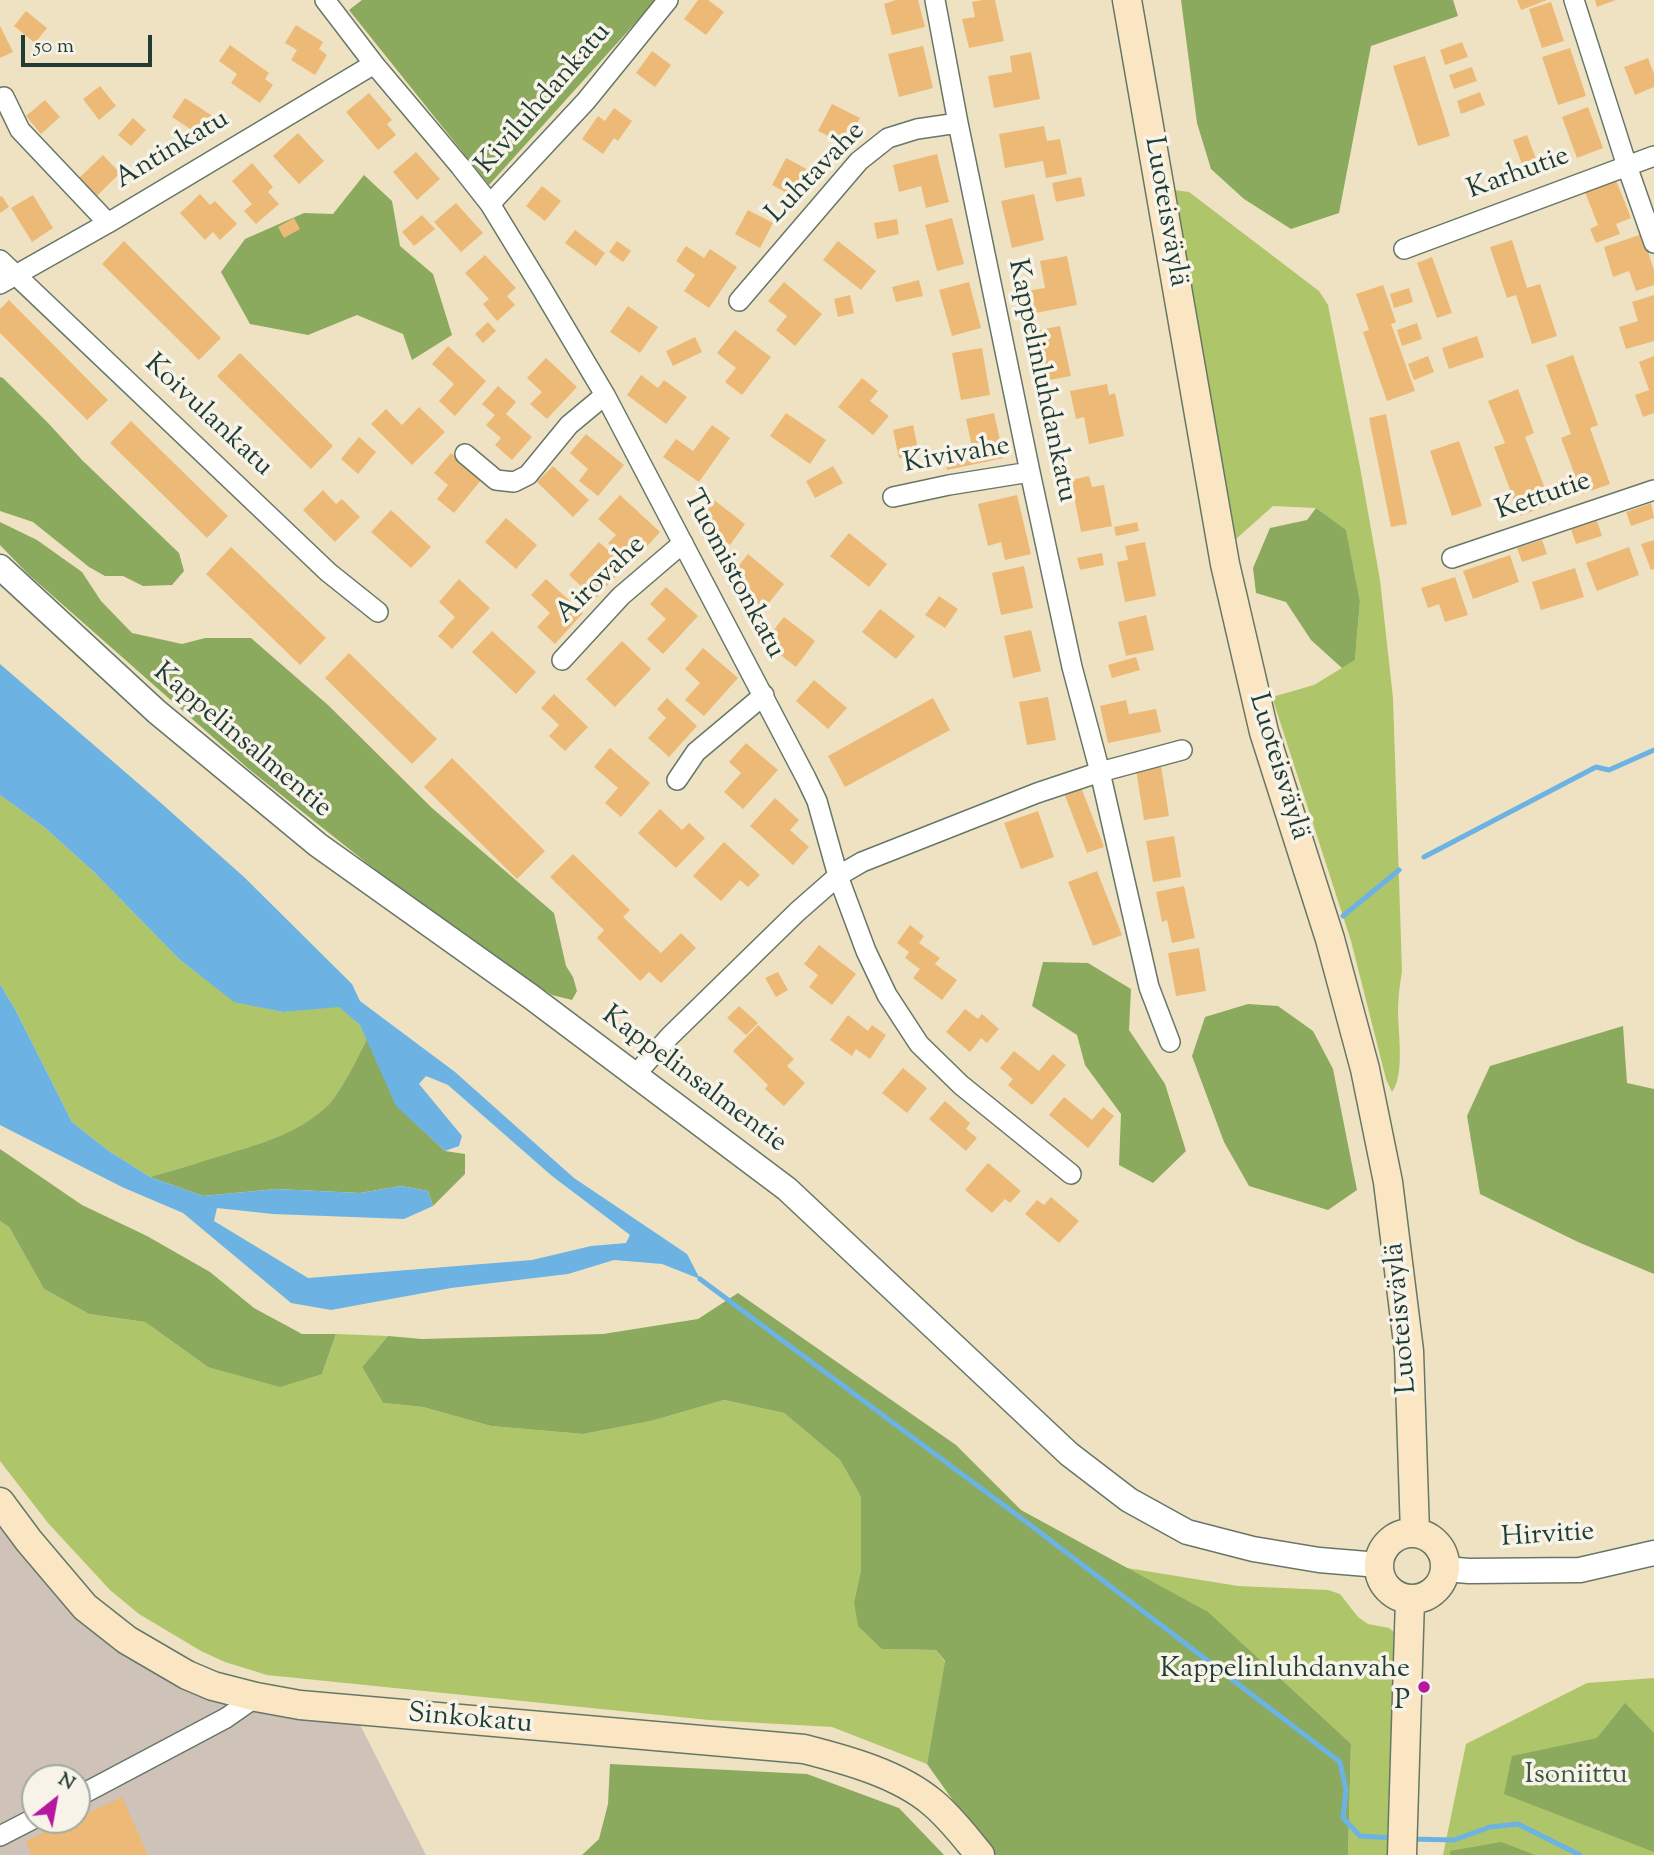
<!DOCTYPE html>
<meta charset="utf-8">
<style>
body{margin:0}
#map{position:relative;width:1654px;height:1855px;overflow:hidden;background:#eee2c3;font-family:"Sorts Mill Goudy",serif}
canvas{display:block}
.north{position:absolute;left:21px;top:1764px;width:70px;height:70px;box-sizing:border-box;background:#f7f3e8;border:2px solid #a1aaa0;border-radius:50%;rotate:31deg;font-size:19px;font-weight:700;line-height:28px;text-align:center;color:#1f3d34}
.north::after{content:'';display:block;margin:auto;width:24px;height:32px;background:#b5179e;clip-path:polygon(50% 0,100% 100%,50% 72%,0 100%)}
.scale{position:absolute;left:21px;top:35px;width:131px;height:32px;box-sizing:border-box;border:4px solid #1f3d34;border-top:0;padding-left:9px;font-size:21px;line-height:24px;white-space:nowrap;color:#1f3d34;-webkit-text-stroke:5px #f7f3e8;paint-order:stroke}
</style>
<div id="map">
<canvas width="1654" height="1855"></canvas>
<div class="north">N</div>
<div class="scale">50 m</div>
</div>
<script>
const context = document.querySelector('canvas').getContext('2d');
context.lineJoin = 'round';
function fillPath(path, color) { context.fillStyle = color; context.fill(path, 'evenodd'); }
function trace(path, color, width, dash) { context.strokeStyle = color; context.lineWidth = width; context.lineCap = dash ? 'butt' : 'round'; context.setLineDash(dash || []); context.stroke(path); }
function label(font, color, halo, rows, align = 'center') {
  context.font = font + ' "Sorts Mill Goudy",serif'; context.lineWidth = 7; context.setLineDash([]); context.textBaseline = 'middle'; context.strokeStyle = halo; context.fillStyle = color; for (const [text, x, y, turn = 0] of rows) {
    context.save(); context.translate(x, y); context.rotate((+turn || 0) * Math.PI / 180); context.textAlign = isNaN(turn) ? turn : align; if (halo) context.strokeText(text, 0, 0); context.fillText(text, 0, 0); context.restore();
  }
}
fillPath(new Path2D(`
 M0,1502L85,1607L187,1675L353,1711L426,1855H0ZM35,1778H77V1820H35Z`), '#cec2b9');
fillPath(new Path2D(`
 M1174,190L1189,192L1319,291L1328,305L1360,467L1380,580L1393,698L1402,971C1400,984 1398,997 1398,1010C1398,1033 1405,1075 1392,1092L1386,1079L1351,941L1272,697L1314,685L1355,660L1360,601L1346,531L1316,508L1273,506L1236,539Z
 M0,795L44,827L93,871L179,959L234,1001L283,1012L339,1006L360,1025L367,1039C358,1057 342,1090 329,1104C302,1133 259,1144 223,1155C198,1163 174,1170 150,1177L109,1151L72,1122L15,1009L0,984Z
 M0,1221L9,1227L44,1289L89,1314L145,1322L208,1367L322,1374L336,1334L388,1336L362,1367L383,1403L423,1407L491,1426L583,1434L651,1421L724,1400L784,1413L840,1460L861,1497V1570L854,1602L882,1649L936,1650L945,1662L927,1764L832,1727L709,1720L267,1675L225,1662L201,1651L139,1614L110,1590L48,1523L0,1461Z
 M1127,1568L1238,1586L1328,1590L1340,1594L1358,1617L1368,1624L1389,1628L1394,1632L1387,1855H1348L1351,1744Z
 M1654,1678V1855H1443L1466,1744L1587,1683Z`), '#afc56a');
fillPath(new Path2D(`
 M362,0H656L489,185L349,10Z
 M1181,0H1453L1458,16L1371,46L1339,213L1291,229L1244,199L1211,169L1197,123Z
 M364,175L392,201L400,246L433,274L452,335L412,360L403,334L357,315L308,335L250,324L221,272L245,239L304,213L333,214Z
 M0,377L3,378L49,424L82,460L179,553L184,571L172,585L143,586L123,576H105L89,567L33,522L0,511Z
 M1316,508L1346,530L1360,601L1355,660L1342,668L1311,640L1286,602L1256,593L1253,568L1270,528L1307,520Z
 M0,522L37,540L82,572L101,601L132,633L182,644L205,638H251L328,705L432,808L554,913L566,966L573,977L577,991L572,1000L552,995L513,970L373,868L250,770L28,574L0,545Z
 M1043,962L1088,963L1131,989L1129,1030L1165,1084L1186,1151L1153,1183L1119,1165L1121,1114L1085,1065L1077,1035L1032,1006Z
 M1248,1004L1278,1006L1313,1031L1333,1069L1357,1190L1328,1210L1249,1186L1224,1142L1192,1056L1205,1017Z
 M1623,1026L1627,1083L1654,1089V1274L1578,1242L1480,1194L1467,1116L1490,1066Z
 M367,1039L397,1106L445,1151L465,1154V1174L433,1206L428,1191L401,1186L360,1193L277,1189L203,1196L150,1177C174,1170 198,1163 223,1155C259,1144 301,1133 329,1104C342,1090 358,1057 367,1039Z
 M0,1149L82,1205L147,1236L210,1272L254,1308L302,1334H336L322,1374L280,1387L208,1367L145,1322L89,1314L44,1289L9,1227L0,1221Z
 M738,1293L956,1445L1021,1510L1208,1612L1351,1744L1348,1855H992L927,1764L945,1661L936,1650L882,1649L858,1626L854,1602L861,1570V1497L840,1460L784,1413L724,1400L651,1421L583,1434L491,1426L423,1407L383,1403L362,1367L388,1336L422,1339L603,1334L698,1319Z
 M1625,1703L1654,1733V1852L1504,1794L1512,1756L1597,1738Z
 M610,1764L807,1774L899,1808L944,1855H582L599,1839L608,1804Z
 M1501,1842L1535,1855H1450V1851Z`), '#8baa5e');
fillPath(new Path2D(`
 M0,664L161,803L244,877L352,984L360,1001L455,1072L574,1178L687,1254L700,1279L662,1264L614,1260L568,1274L451,1288L331,1310L291,1303L183,1213L122,1187L0,1125V984L15,1009L72,1122L109,1151L150,1177L203,1196L277,1189L360,1193L401,1186L428,1191L433,1206L404,1219L273,1214L217,1208L214,1221L308,1278L532,1260L591,1246L626,1243L630,1235L552,1176L448,1085L426,1076L419,1084L462,1136L459,1146L445,1151L396,1106L360,1025L339,1007L283,1012L234,1002L179,959L93,871L44,827L0,795Z`), '#6cb3e3');
trace(new Path2D(`
 M1424,857L1596,767L1609,770L1654,750
 M1343,916L1399,870
 M700,1279L1033,1527L1340,1762L1346,1790L1343,1818L1360,1836L1394,1838
 M1411,1839L1454,1840L1490,1827L1518,1824L1580,1855`), '#6cb3e3', 5);
fillPath(new Path2D(`
 M698,0H708L724,12L706,35L684,19Z
 M896,0H918L925,27L892,35L884,4Z
 M982,0H995L1004,41L969,48L962,19L975,17L972,2Z
 M1517,0H1547L1521,10Z
 M1595,0H1616L1597,7Z
 M1551,2L1564,41L1542,48L1529,9Z
 M26,11L47,28L35,43L14,26Z
 M296,25L323,42L319,49L327,55L315,75L291,60L297,50L285,43Z
 M0,26L13,52L0,58Z
 M1462,42L1468,57L1445,65L1440,50Z
 M230,45L269,73L265,79L273,85L260,103L231,83L237,74L219,61Z
 M923,46L933,88L899,97L888,54Z
 M1570,48L1586,96L1558,105L1542,57Z
 M652,51L671,65L655,87L636,73Z
 M1031,52L1040,99L994,108L988,76L1012,72L1010,56Z
 M1425,56L1450,136L1418,146L1393,66Z
 M1648,58L1654,74V87L1635,95L1624,67Z
 M1472,67L1477,81L1454,89L1449,75Z
 M100,86L116,106L99,120L83,99Z
 M1480,92L1485,105L1461,114L1457,101Z
 M369,93L392,120L387,124L396,135L378,150L346,112Z
 M185,98L217,119L204,138L172,117Z
 M45,100L60,117L41,134L26,116Z
 M832,104L860,118L846,145L818,131Z
 M1588,107L1603,148L1577,158L1562,117Z
 M614,108L632,121L618,141L614,138L603,154L582,139L598,116L605,121Z
 M133,118L146,130L131,146L118,135Z
 M1044,126L1047,141L1060,139L1067,174L1046,178L1043,161L1005,168L999,134Z
 M298,133L324,161L299,184L273,156Z
 M1527,135L1539,167L1525,172L1513,140Z
 M416,152L440,179L417,200L393,172Z
 M937,154L949,202L926,208L921,186L899,192L893,165Z
 M103,155L120,173L97,196L79,178Z
 M786,158L814,173L800,200L772,185Z
 M252,163L273,187L268,192L279,204L256,224L244,211L252,204L232,181Z
 M1614,175L1631,218L1616,224L1620,234L1596,243L1590,229L1598,225L1583,187Z
 M1081,177L1085,196L1056,202L1052,183Z
 M542,186L561,201L545,221L526,206Z
 M200,194L210,205L215,201L237,224L220,240L213,232L205,240L180,213Z
 M1034,194L1044,240L1012,248L1001,201Z
 M33,195L53,228L32,242L11,208Z
 M2,196L9,207L0,213V197Z
 M456,203L483,233L461,252L434,222Z
 M748,210L773,223L760,248L735,234Z
 M422,215L435,229L414,246L402,232Z
 M294,218L300,229L284,238L278,227Z
 M952,218L964,264L937,271L925,225Z
 M897,219L899,234L877,239L874,223Z
 M575,230L605,253L596,266L565,243Z
 M1642,234L1654,270V285L1636,291L1629,271L1613,277L1604,247Z
 M1512,240L1527,288L1540,284L1557,336L1532,344L1516,295L1507,298L1490,247Z
 M124,241L221,338L199,360L102,264Z
 M617,241L631,251L623,262L609,252Z
 M838,241L876,271L861,290L823,260Z
 M686,246L704,258L710,249L737,267L709,308L684,291L695,275L676,261Z
 M485,255L516,288L507,296L515,305L497,321L483,304L489,299L465,273Z
 M1067,256L1077,305L1030,314L1026,291L1045,288L1040,261Z
 M1432,257L1452,313L1437,318L1417,263Z
 M919,280L923,296L896,302L892,287Z
 M784,282L822,314L795,346L776,330L787,316L768,301Z
 M969,282L981,328L952,336L939,290Z
 M1383,285L1396,322L1391,324L1415,391L1387,401L1363,332L1369,330L1356,294Z
 M1409,288L1413,302L1394,308L1390,294Z
 M850,295L854,313L838,317L834,299Z
 M1654,295V341L1626,349L1619,327L1638,321L1632,302Z
 M9,300L108,400L87,420L0,333V309Z
 M628,306L658,327L640,353L610,332Z
 M488,322L496,331L483,343L475,334Z
 M1417,323L1422,339L1402,346L1397,330Z
 M1060,326L1071,376L1044,381L1034,331Z
 M735,330L771,357L742,395L725,382L736,368L717,353Z
 M1477,336L1484,357L1449,369L1442,348Z
 M695,337L702,352L673,366L666,351Z
 M448,346L486,381L455,416L439,401L454,384L432,364Z
 M982,348L990,395L961,400L952,353Z
 M240,353L333,446L311,469L217,376Z
 M1573,355L1598,425L1590,428L1610,484L1582,494L1561,438L1571,434L1546,365Z
 M1428,356L1434,372L1414,380L1408,364Z
 M1654,356V413L1643,417L1635,395L1649,390L1639,362Z
 M546,358L577,387L547,419L530,404L542,392L527,378Z
 M641,375L658,388L664,380L687,397L666,424L627,395Z
 M862,378L878,391L870,401L889,416L873,435L838,407Z
 M1107,384L1109,395L1115,393L1124,436L1089,444L1084,417L1076,419L1070,391Z
 M498,386L516,402L506,414L532,437L512,460L495,445L501,438L486,425L495,415L482,404Z
 M1518,389L1534,433L1525,437L1551,504L1520,516L1494,447L1505,443L1488,401Z
 M419,407L445,432L412,465L371,424L386,409L402,425Z
 M786,413L826,440L810,464L770,436Z
 M994,413L1004,458L947,470L943,453L972,447L966,419Z
 M1386,414L1407,524L1391,527L1369,418Z
 M131,421L228,516L207,538L110,443Z
 M712,425L730,438L699,482L663,457L676,439L693,451Z
 M913,425L919,454L899,458L893,430Z
 M586,434L624,465L598,496L579,481L588,469L570,453Z
 M359,437L376,452L358,474L341,459Z
 M1459,441L1482,506L1452,516L1430,451Z
 M451,453L482,479L454,513L437,499L448,485L434,473Z
 M553,466L589,500L573,517L537,482Z
 M833,466L843,483L815,498L806,481Z
 M1089,476L1092,487L1104,485L1112,526L1081,532L1071,480Z
 M323,490L336,504L342,499L360,517L335,542L303,510Z
 M620,495L660,532L631,564L608,543L616,535L598,519Z
 M1017,495L1031,554L1005,560L1001,542L988,546L978,504Z
 M714,500L745,524L730,545L706,526L711,520L704,514Z
 M1651,503L1654,518L1631,526L1626,512Z
 M391,510L431,547L411,568L371,532Z
 M506,518L537,545L516,569L485,542Z
 M1597,521L1602,536L1576,544L1571,529Z
 M1137,522L1139,531L1116,536L1114,527Z
 M849,533L887,564L869,587L830,556Z
 M1542,540L1547,554L1522,562L1517,548Z
 M1654,540V569L1651,570L1641,544Z
 M599,542L625,566L595,599L569,575Z
 M1145,542L1156,596L1125,602L1117,562L1128,560L1125,546Z
 M231,547L326,638L300,665L206,574Z
 M1629,547L1639,575L1597,591L1586,563Z
 M1102,553L1104,565L1080,570L1077,558Z
 M748,554L784,584L764,609L734,585L740,578L733,573Z
 M1510,555L1519,582L1473,599L1463,571Z
 M1024,566L1033,608L1001,615L992,573Z
 M1575,568L1584,597L1541,610L1532,582Z
 M1455,577L1468,615L1445,622L1439,604L1428,608L1421,588Z
 M459,579L490,608L452,649L438,636L455,617L439,602Z
 M546,579L583,613L555,644L537,627L550,613L531,595Z
 M666,587L698,616L663,654L647,639L666,619L650,604Z
 M939,596L958,609L945,628L925,615Z
 M880,609L915,636L896,659L862,632Z
 M1146,615L1154,650L1126,656L1118,622Z
 M784,617L815,641L796,667L764,642Z
 M1031,630L1041,671L1013,678L1004,636Z
 M492,631L536,672L516,694L472,652Z
 M622,641L651,669L615,707L586,679Z
 M703,648L738,678L704,716L685,700L700,683L685,669Z
 M349,653L437,739L412,764L325,678Z
 M1136,657L1140,670L1112,678L1108,665Z
 M814,680L847,708L828,729L796,701Z
 M554,694L588,727L565,751L549,736L559,725L541,708Z
 M1048,697L1056,740L1027,745L1019,702Z
 M667,698L697,726L669,757L648,738L666,718L657,709Z
 M933,698L950,730L845,787L828,756Z
 M1126,700L1129,714L1156,709L1161,732L1108,743L1100,706Z
 M746,743L778,770L743,809L724,792L741,773L729,762Z
 M610,748L650,783L621,817L605,803L618,788L594,767Z
 M452,758L545,851L517,879L424,787Z
 M1161,766L1169,816L1144,820L1136,769Z
 M1081,787L1104,847L1087,853L1064,793Z
 M775,798L799,820L790,830L809,847L793,865L750,826Z
 M660,809L682,830L689,823L705,838L676,868L638,833Z
 M1038,811L1054,857L1021,869L1004,823Z
 M1174,836L1181,877L1153,882L1146,841Z
 M724,842L760,875L748,887L740,880L721,901L693,876Z
 M573,854L630,910L623,917L661,953L681,933L696,948L661,983L649,972L640,981L597,938L604,930L550,877Z
 M1097,871L1122,935L1093,946L1068,882Z
 M1184,886L1195,938L1172,943L1167,920L1162,922L1156,892Z
 M910,925L924,936L919,943L940,958L935,964L957,980L942,1000L913,978L920,969L905,958L909,952L897,943Z
 M819,945L856,974L832,1005L809,987L818,975L804,964Z
 M1199,948L1206,991L1176,996L1168,953Z
 M778,972L788,990L776,997L765,978Z
 M739,1006L758,1023L746,1035L727,1018Z
 M965,1009L978,1019L982,1014L999,1029L987,1043L981,1038L970,1052L946,1032Z
 M848,1015L868,1031L872,1025L886,1035L870,1059L856,1049L852,1056L830,1040Z
 M758,1025L794,1059L787,1066L805,1083L784,1106L765,1089L768,1085L733,1051Z
 M1014,1051L1039,1071L1053,1054L1066,1065L1032,1105L1008,1085L1013,1079L1000,1068Z
 M903,1068L927,1088L907,1113L882,1093Z
 M1064,1097L1092,1120L1103,1107L1114,1116L1088,1148L1049,1115Z
 M945,1101L970,1123L966,1129L977,1138L966,1151L929,1119Z
 M988,1163L1021,1191L1010,1203L1005,1199L992,1213L965,1190Z
 M1051,1197L1079,1221L1059,1243L1025,1214L1037,1200L1044,1205Z
 M122,1797L148,1855H31L26,1841L72,1820H77V1818Z`), '#ecba76');
const minor = new Path2D(`
 M325,0L374,64L460,166L490,204L542,289L605,395L806,778L817,801L838,876L866,951L887,995L919,1044L961,1085L1071,1174
 M935,0L958,123L1030,472L1072,667L1100,772L1149,987L1170,1042
 M1574,0L1627,166L1654,243
 M4,97L20,130L108,223
 M490,204L586,101L668,0
 M1404,249L1654,156
 M0,260L328,572L378,612
 M0,284L108,223L374,64
 M739,301L859,161L888,138L917,129L958,123
 M465,454L496,480L514,482L528,475L569,425L605,395
 M893,497L949,485L1030,472
 M1452,558L1654,490
 M562,660L621,596L683,543
 M677,780L696,752L764,695
 M636,1074L670,1036L797,912L838,876L862,862L1037,793L1100,772L1182,750
 M77,1797L226,1718L256,1697
 M0,1836L35,1818`);
const tertiary = new Path2D(`
 M0,567L157,712L318,845L530,996L787,1189L1069,1454L1129,1500L1187,1532L1253,1549L1319,1560L1379,1565
 M1445,1569L1469,1571L1580,1570L1654,1553`);
const secondary = new Path2D(`
 M1127,0L1225,564L1264,732L1330,939L1365,1069L1388,1182L1409,1351L1415,1533
 M0,1502L29,1541L85,1607L127,1640L187,1675L213,1686L256,1697L300,1705L804,1749C847,1760 899,1774 933,1803C951,1818 965,1837 980,1855
 M1379 1566a33 33 0 1 1 66 0a33 33 0 1 1-66 0Z
 M1402,1855L1410,1599`);
trace(minor, '#677766', 22);
trace(tertiary, '#677766', 27);
trace(secondary, '#677766', 31);
trace(minor, '#fff', 19);
trace(tertiary, '#fff', 24);
trace(secondary, '#fbe6c4', 28);
for (const [x, y, r, color] of [
 [1424,1687,7,"#b5179e"]
]) { const dot = new Path2D(); dot.arc(x, y, r, 0, 2 * Math.PI); context.fillStyle = color; context.fill(dot); trace(dot, '#f7f3e8', 2.5); }
label('28px', '#1f3d34', '#f7f3e8', [
 ["Kiviluhdankatu",545,100,-49],
 ["Antinkatu",173,151,-31],
 ["Luhtavahe",817,174,-46],
 ["Karhutie",1519,175,-20],
 ["Luoteisväylä",1164,212,80],
 ["Kappelinluhdankatu",1040,381,78],
 ["Koivulankatu",207,417,43],
 ["Kivivahe",957,457,-10],
 ["Kettutie",1544,498,-19],
 ["Tuomistonkatu",732,575,62],
 ["Airovahe",602,581,-44],
 ["Kappelinsalmentie",241,742,40],
 ["Luoteisväylä",1277,767,73],
 ["Kappelinsalmentie",693,1081,37],
 ["Luoteisväylä",1403,1318,-95],
 ["Hirvitie",1548,1537,-4],
 ["Sinkokatu",470,1721,5]
]);
label('28px', '#1f3d34', '#f7f3e8', [
 ["Kappelinluhdanvahe",1410,1671],
 ["P",1410,1703]
], 'right');
label('28px', '#3c583f', '#f7f3e8', [
 ["Isoniittu",1576,1777]
]);
</script>
